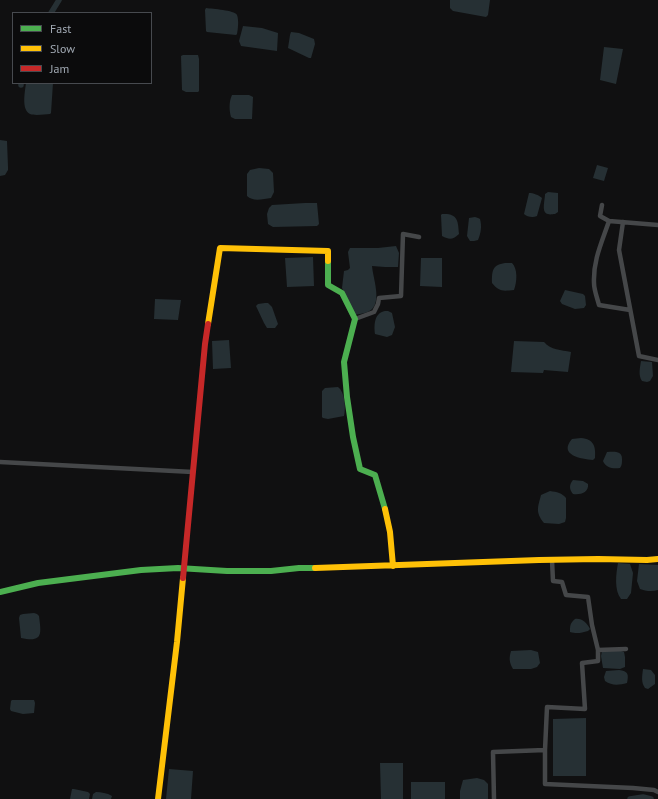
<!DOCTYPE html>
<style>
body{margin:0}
#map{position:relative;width:658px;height:799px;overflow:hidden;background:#101011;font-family:"PT Sans",sans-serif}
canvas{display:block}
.legend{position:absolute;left:12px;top:12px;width:140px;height:72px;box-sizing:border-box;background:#0b0b0c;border:1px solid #474a4f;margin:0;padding:5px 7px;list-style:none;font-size:12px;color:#a1a9b3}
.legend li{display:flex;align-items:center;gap:8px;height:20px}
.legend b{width:20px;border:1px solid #474a4f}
</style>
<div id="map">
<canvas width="658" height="799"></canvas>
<ul class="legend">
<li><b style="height:5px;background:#4caf50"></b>Fast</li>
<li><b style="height:5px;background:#ffc107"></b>Slow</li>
<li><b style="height:5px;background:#c62828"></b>Jam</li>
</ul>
</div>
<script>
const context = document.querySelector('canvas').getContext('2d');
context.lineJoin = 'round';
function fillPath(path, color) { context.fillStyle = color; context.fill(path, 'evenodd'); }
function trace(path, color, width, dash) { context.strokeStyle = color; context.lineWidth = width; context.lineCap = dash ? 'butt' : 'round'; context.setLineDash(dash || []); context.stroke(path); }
fillPath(new Path2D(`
 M450,0H490L488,15L486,17L453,11L450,8Z
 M206,8C213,9 234,10 237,15C239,20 238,29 237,34L236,35L207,32L206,31L205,10Z
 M243,26L262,28L278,33L277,51L241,46L239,41Z
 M291,32L299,33L314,39L315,44L311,58H309L288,48L290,35Z
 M604,47L623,49L616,84L600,80Z
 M183,55H198L199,59V91L198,92H186L182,90L181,56Z
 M26,83H53L51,113L50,114C45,114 36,116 30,114C21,110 25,91 26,83Z
 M232,95H249L253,97L252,119H235L231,117C229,110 229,101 232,95Z
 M0,140L7,141L8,167V170L5,175L0,176Z
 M597,165L608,168L604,181L593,178Z
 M259,168L269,169L273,173L274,192L271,198C263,199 253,202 247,196V174L250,170Z
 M548,192L558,193V212L555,214C553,214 550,215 548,214C541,213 545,200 545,194Z
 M529,193C533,193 539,195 542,198L537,216C533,218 527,217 524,214Z
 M305,203H317L319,224L317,226L273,227L268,224L267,214L269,208L272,205Z
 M442,214C458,213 458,221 459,234C452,240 450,240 442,236L441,215Z
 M475,217L478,218L480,219C482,226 481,233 478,240L474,241H470L467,236L469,218Z
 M396,246L399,253L398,267H385L372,266C373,278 382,301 371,310C367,313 360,314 355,315L342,288L344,271L348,270L350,268L348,252L350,248H378Z
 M313,257L314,286L287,287L285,258Z
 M421,258H442V287L420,286Z
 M505,263H512C518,269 517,282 514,290C503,291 499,292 492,283C492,271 492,265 505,263Z
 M565,290L583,294L585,296L586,305L584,308L575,309L562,304L560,301Z
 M155,299L181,300L178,320L154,319Z
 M265,303H268L272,307L278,324L275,328H267L264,323L256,306L258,304Z
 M385,311H388L392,313L395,327L392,335L387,337L375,334C374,325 374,313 385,311Z
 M229,340L231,368L213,369L212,341Z
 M514,341L544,342C551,350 561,350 571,352L568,372L544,370L543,373L511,372Z
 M641,361L652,362L653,376L650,381L647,382L642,381C638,375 640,368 641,361Z
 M338,387C345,392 346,408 344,416L328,419L323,418L322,417V391L325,388Z
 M581,438C594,439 596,447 595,458L593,460C581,459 558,455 572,439Z
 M607,452C613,452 622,450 622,459C622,463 622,465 620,468C613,469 606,468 603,461Z
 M573,480L583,481L588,484C589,493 580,495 573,494C569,489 569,485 573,480Z
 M550,491C557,492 562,493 566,498V518L565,522L559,524L544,523C535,512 538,507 541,495Z
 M618,563L630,564L633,573L631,593L627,599H621C614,590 616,574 618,563Z
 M639,564L658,565V590C652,592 645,591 640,589L637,581Z
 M34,613L37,614L39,616C41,633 44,643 21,638L19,618L20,615L23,614Z
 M575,619C582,618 587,623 590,629L588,631C581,633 577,634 570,632C570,626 570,623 575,619Z
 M531,650L538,652L540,663L537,667L531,669H513C509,662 509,658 511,651Z
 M602,651H621L624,652L625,657V667L620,669L603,668L601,656Z
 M643,669L651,670L655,675V684L648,689L645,688C641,682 642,677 643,669Z
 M619,670C628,671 629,674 627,683C619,685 612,686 605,681L604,677L606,671Z
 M12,700H34L35,703L34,713L23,714L11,711L10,709L11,701Z
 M586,718V776H553V719Z
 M380,763H403V799H381Z
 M169,769L193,771L191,799H166Z
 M477,778L484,780L488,784V799H460V791L463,780Z
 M411,782H445V799H411Z
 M72,789H74L88,792L90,794L89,799H70Z
 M96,792C101,792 107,793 112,796L111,799H92L93,794Z`), '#263034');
trace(new Path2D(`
 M51,13L59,0
 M21,85V83
 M630,799L643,797L651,799`), '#263034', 5.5);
trace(new Path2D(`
 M602,205L600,216L609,221L658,225
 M609,221C602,242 593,260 594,283C594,290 597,297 599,305L630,310
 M623,222L619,250L639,356L658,360
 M355,319L374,312L378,304L379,298L401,296L403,234L419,237
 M0,462L193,472
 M552,560L553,581L562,582L566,595L588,597L592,625L598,650V661L582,663L585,709L547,707L545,750V784L633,788L654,790L658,792
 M598,650L626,649
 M494,799L493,752L545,750`), '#454749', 4.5);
trace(new Path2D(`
 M328,261V285L342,293L355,319L344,362L347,397L353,437L360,469L375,475L385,509
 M0,592L38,583L141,570L178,568L227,571H271L299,568H315`), '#4caf50', 6);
trace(new Path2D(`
 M208,324L220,248L328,251V261
 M385,509L390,532L393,566
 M315,568L539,560L598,559L647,560L658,559
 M158,799L177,642L183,578`), '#ffc107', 6);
trace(new Path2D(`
 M183,578L205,344L208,324`), '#c62828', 6);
</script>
